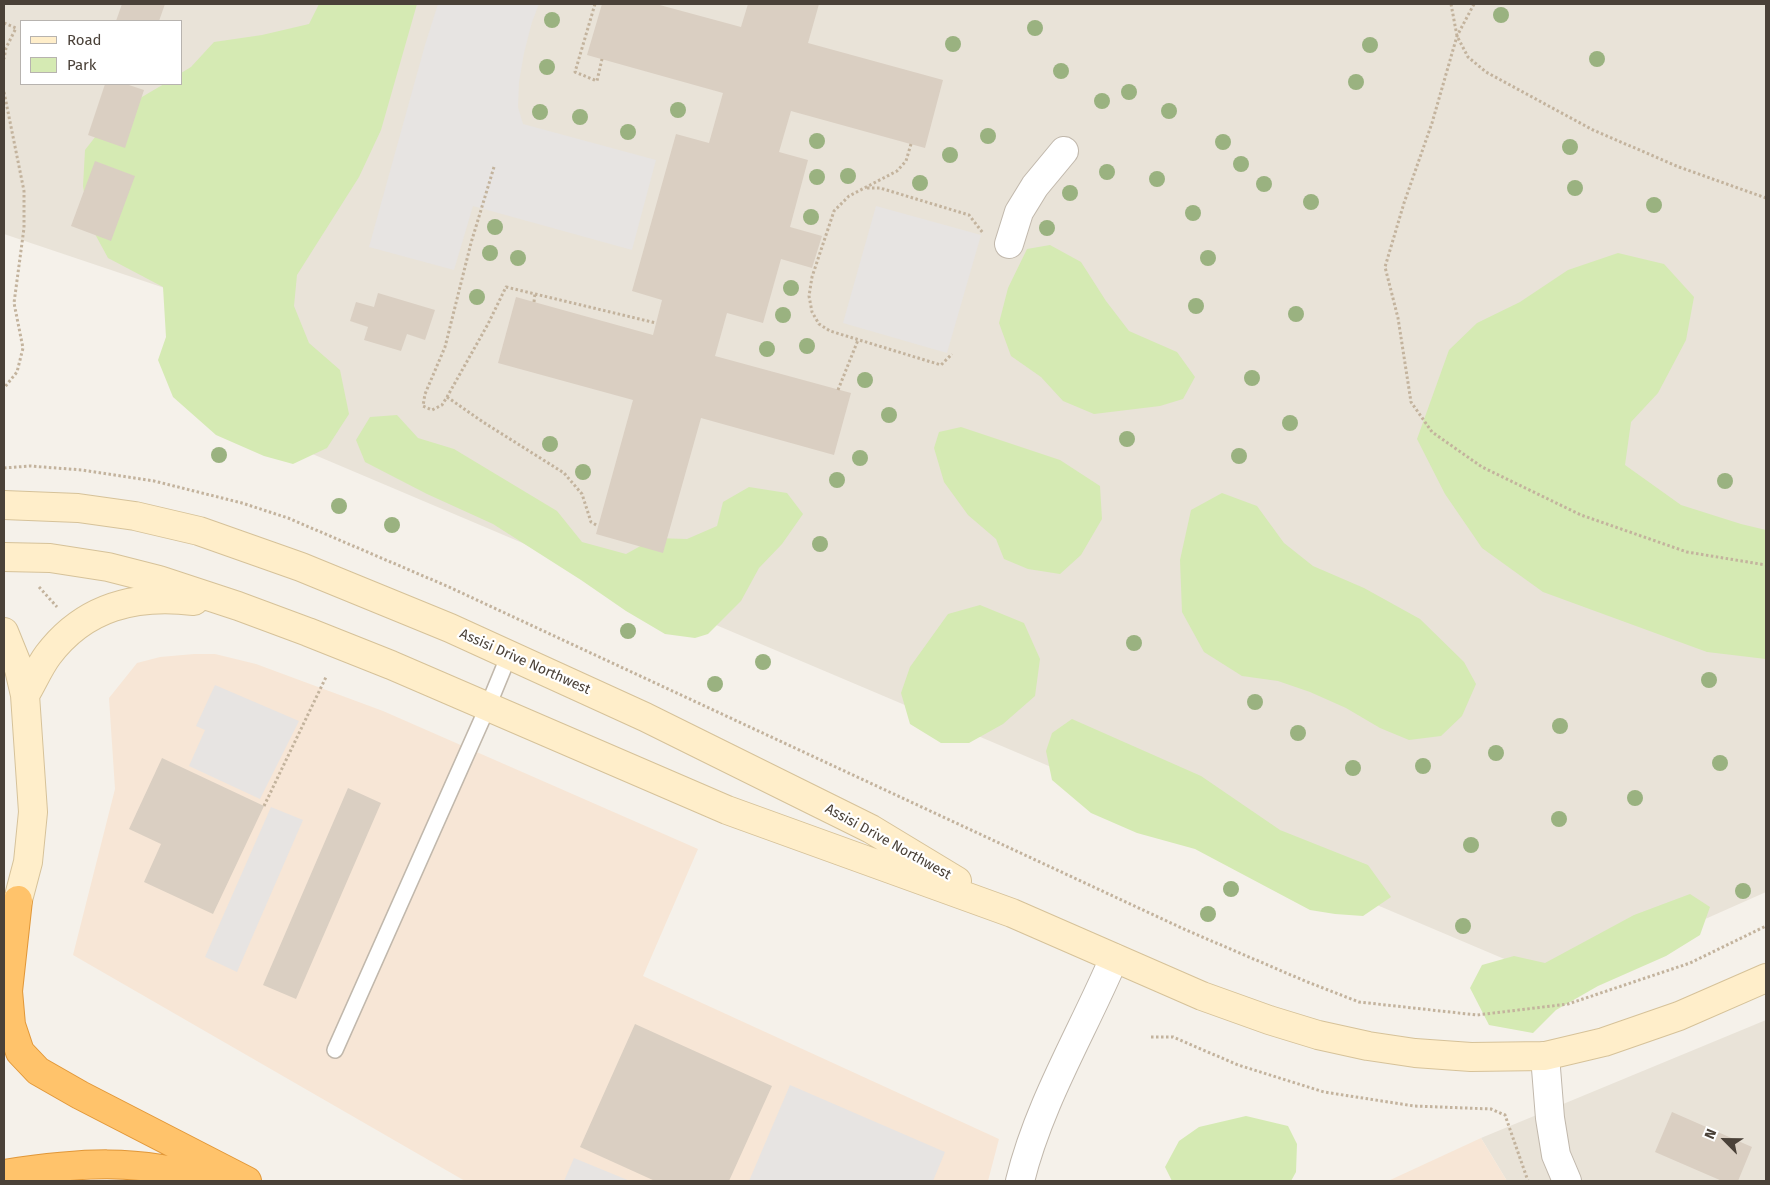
<!DOCTYPE html>
<style>
body{margin:0}
#map{position:relative;width:1770px;height:1185px;overflow:hidden;background:#f5f1ea;font-family:"Fira Sans",sans-serif}
canvas{display:block}
.frame{position:absolute;inset:0;border:5px solid #4a4138;pointer-events:none}
.legend{position:absolute;left:20px;top:20px;width:162px;height:65px;box-sizing:border-box;background:#fff;border:1px solid #b7b3af;margin:0;padding:6px 9px;list-style:none;font-size:15px;color:#4a4138}
.legend li{display:flex;align-items:center;gap:10px;height:25px}
.legend b{width:25px;border:1px solid #b7b3af}
.north{position:absolute;left:1700px;top:1115px;width:50px;height:50px;-webkit-text-stroke:4px #fff;paint-order:stroke;rotate:293deg;font-size:14px;font-weight:700;line-height:20px;text-align:center;color:#4a4138}
.north::after{content:'';display:block;margin:auto;width:18px;height:22px;background:#4a4138;clip-path:polygon(50% 0,100% 100%,50% 72%,0 100%)}
</style>
<div id="map">
<canvas width="1770" height="1185"></canvas>
<div class="frame"></div>
<ul class="legend">
<li><b style="height:6px;background:#ffeeca"></b>Road</li>
<li><b style="height:14px;background:#d5eab3"></b>Park</li>
</ul>
<div class="north">N</div>
</div>
<script>
const context = document.querySelector('canvas').getContext('2d');
context.lineJoin = 'round';
function fillPath(path, color) { context.fillStyle = color; context.fill(path, 'evenodd'); }
function trace(path, color, width, dash) { context.strokeStyle = color; context.lineWidth = width; context.lineCap = dash ? 'butt' : 'round'; context.setLineDash(dash || []); context.stroke(path); }
function label(font, color, halo, rows, align = 'center') {
  context.font = font + ' "Fira Sans",sans-serif'; context.lineWidth = 4.5; context.setLineDash([]); context.textBaseline = 'middle'; context.strokeStyle = halo; context.fillStyle = color; for (const [text, x, y, turn = 0] of rows) {
    context.save(); context.translate(x, y); context.rotate((+turn || 0) * Math.PI / 180); context.textAlign = isNaN(turn) ? turn : align; if (halo) context.strokeText(text, 0, 0); context.fillText(text, 0, 0); context.restore();
  }
}
fillPath(new Path2D(`
 M4,4H1766V892L1561,983L185,400L224,308L4,234ZM21,21H181V84H21Z
 M1766,1020V1181H1507L1481,1138Z`), '#e9e3d8');
fillPath(new Path2D(`
 M194,654H215L256,664L383,711L698,849L643,976L999,1139L988,1181H465L73,955L115,789L109,698L137,663L160,657Z
 M1481,1138L1507,1181H1388Z`), '#f7e6d6');
fillPath(new Path2D(`
 M319,4H417L381,130L359,177L297,275L294,306L309,343L340,370L349,414L327,448L293,464L264,456L216,435L173,397L158,360L166,337L163,287L108,258L89,223L83,186L85,150L113,114L164,84H181V73L191,67L214,42L262,35L309,24Z
 M1050,245L1081,262L1106,301L1129,331L1177,352L1195,377L1183,399L1160,406L1094,414L1063,401L1041,377L1011,356L999,323L1008,288L1027,249Z
 M1618,253L1664,264L1694,297L1686,340L1658,393L1631,422L1625,465L1681,505L1741,524L1766,530V659L1707,652L1543,592L1482,548L1445,494L1417,439L1449,350L1477,323L1520,302L1568,270Z
 M397,415L418,438L454,449L557,511L582,542L626,554L655,538L687,539L717,526L723,502L749,487L787,493L803,514L782,544L759,568L741,601L708,634L695,638L665,634L626,611L581,580L493,524L427,494L365,462L356,440L370,417Z
 M961,427L1060,460L1100,486L1102,519L1081,555L1060,574L1028,569L1004,559L996,539L968,515L944,482L934,448L939,432Z
 M1222,493L1257,506L1284,543L1313,566L1364,588L1420,619L1464,662L1476,684L1462,716L1441,736L1409,740L1380,728L1346,708L1310,692L1278,681L1242,676L1204,652L1182,612L1180,560L1191,510Z
 M980,605L1024,623L1040,659L1035,696L1003,724L969,743H941L910,724L901,693L910,667L948,614Z
 M1072,719L1201,776L1280,830L1368,865L1391,897L1363,916L1335,914L1310,910L1195,849L1137,833L1091,813L1052,780L1046,751L1052,733Z
 M1690,894L1710,907L1700,935L1666,956L1598,986L1556,1010L1533,1033L1489,1025L1470,988L1482,965L1514,956L1545,963L1634,915Z
 M1246,1116L1288,1126L1297,1144L1296,1172L1291,1181H1172L1165,1167L1179,1141L1199,1127Z`), '#d5eab3');
fillPath(new Path2D(`
 M438,4H539L532,22L524,53L519,82L518,107L523,124L656,160L632,250L473,206L454,270L369,247L425,45Z
 M876,206L981,235L947,353L843,323Z
 M215,685L299,721L260,799L189,766L205,730L196,726Z
 M271,807L303,820L237,972L205,957Z
 M790,1085L945,1152L933,1181H749Z
 M574,1158L630,1181H564Z`), '#e7e4e2');
fillPath(new Path2D(`
 M122,4H165L159,21H116Z
 M602,4H656L741,27L748,4H819L808,43L943,80L925,148L791,111L779,152L808,160L790,227L822,236L812,268L781,259L763,323L727,313L715,356L851,393L834,455L701,418L663,553L596,534L633,400L498,363L516,297L653,335L662,300L632,291L676,134L709,143L723,93L587,55Z
 M105,84H126L144,90L125,148L88,135Z
 M95,161L135,176L111,241L71,226Z
 M378,293L435,310L425,340L407,334L401,351L364,340L368,327L350,321L356,302L374,307Z
 M162,758L264,806L213,914L144,882L161,844L129,829Z
 M348,788L381,803L296,999L263,985Z
 M635,1024L772,1086L729,1181H655L580,1147Z
 M1672,1112L1752,1147L1738,1181H1722L1655,1152Z`), '#dacfc2');
const service = new Path2D(`
 M335,1050L488,706L509,655`);
const minor = new Path2D(`
 M1009,244L1019,212L1035,186L1064,151
 M1545,1056L1550,1118L1556,1155L1567,1181`);
const tertiary = new Path2D(`
 M1020,1181C1039,1103 1083,1031 1114,958`);
const secondary = new Path2D(`
 M4,505L78,508L135,516L199,531L301,567L450,628L645,717L871,829L957,881
 M4,557L50,558L108,567L159,580L238,606L308,632L391,665L727,810L1012,913L1202,996L1269,1020L1318,1035L1368,1046L1415,1053L1471,1057L1545,1056L1604,1042L1679,1016L1766,978
 M4,632L19,669L25,695L33,812L28,862L18,900L10,924
 M25,695C33,682 39,667 48,655C85,606 136,594 194,601`);
const motorway = new Path2D(`
 M18,900L8,991L11,1025L20,1052L38,1071L80,1095L247,1181
 M4,1174C76,1163 139,1157 210,1181`);
trace(service, '#c1b8ac', 18);
trace(minor, '#c1b8ac', 30);
trace(tertiary, '#c1b8ac', 30);
trace(secondary, '#d6c299', 30);
trace(motorway, '#e19738', 30);
trace(new Path2D(`
 M595,4L575,72L597,81L602,59
 M1451,4L1457,36L1468,57L1486,72L1593,130L1679,167L1766,198
 M1474,4L1457,36L1432,123L1404,203L1385,267L1398,318L1411,402L1432,432L1482,467L1581,515L1687,552L1766,565
 M4,23L16,28L6,48L4,59
 M4,92L24,191V228L14,303L23,348L17,372L4,388
 M911,144L906,161L897,171L849,196L834,211L812,277L809,296L812,312L819,324L830,331L941,365L952,354
 M494,167L471,243L445,347L425,394L423,406L432,410L442,405L447,397L488,324L506,287L656,323
 M867,188H880L969,215L983,233
 M534,302L535,293
 M838,390L858,340
 M447,397L483,422L564,473L582,494L591,522L598,526
 M4,468L30,466L82,470L154,481L242,503L288,518L449,587L1186,930L1305,981L1359,1002L1477,1015L1568,1004L1690,963L1766,926
 M39,587L57,607
 M264,806L326,677
 M1151,1037H1173L1238,1065L1324,1092L1414,1106L1491,1109L1505,1115L1528,1181`), '#c3b39d', 3, [2.5, 2.5]);
trace(service, '#fff', 15);
trace(minor, '#fff', 28);
trace(tertiary, '#fff', 28);
trace(secondary, '#ffeeca', 28);
trace(motorway, '#ffc36b', 28);
context.fillStyle = '#9ab280';
for (const [x, y] of [
 [1501,15],
 [552,20],
 [1035,28],
 [953,44],
 [1370,45],
 [1597,59],
 [547,67],
 [1061,71],
 [1356,82],
 [1129,92],
 [1102,101],
 [678,110],
 [1169,111],
 [540,112],
 [580,117],
 [628,132],
 [988,136],
 [817,141],
 [1223,142],
 [1570,147],
 [950,155],
 [1241,164],
 [1107,172],
 [848,176],
 [817,177],
 [1157,179],
 [920,183],
 [1264,184],
 [1575,188],
 [1070,193],
 [1311,202],
 [1654,205],
 [1193,213],
 [811,217],
 [495,227],
 [1047,228],
 [490,253],
 [518,258],
 [1208,258],
 [791,288],
 [477,297],
 [1196,306],
 [1296,314],
 [783,315],
 [807,346],
 [767,349],
 [1252,378],
 [865,380],
 [889,415],
 [1290,423],
 [1127,439],
 [550,444],
 [219,455],
 [1239,456],
 [860,458],
 [583,472],
 [837,480],
 [1725,481],
 [339,506],
 [392,525],
 [820,544],
 [628,631],
 [1134,643],
 [763,662],
 [1709,680],
 [715,684],
 [1255,702],
 [1560,726],
 [1298,733],
 [1496,753],
 [1720,763],
 [1423,766],
 [1353,768],
 [1635,798],
 [1559,819],
 [1471,845],
 [1231,889],
 [1743,891],
 [1208,914],
 [1463,926]
]) { context.beginPath(); context.arc(x, y, 8, 0, 2 * Math.PI); context.fill(); }
label('14px', '#4a4138', '#fff', [
 ["Assisi Drive Northwest",525,662,24],
 ["Assisi Drive Northwest",888,842,29]
]);
</script>
